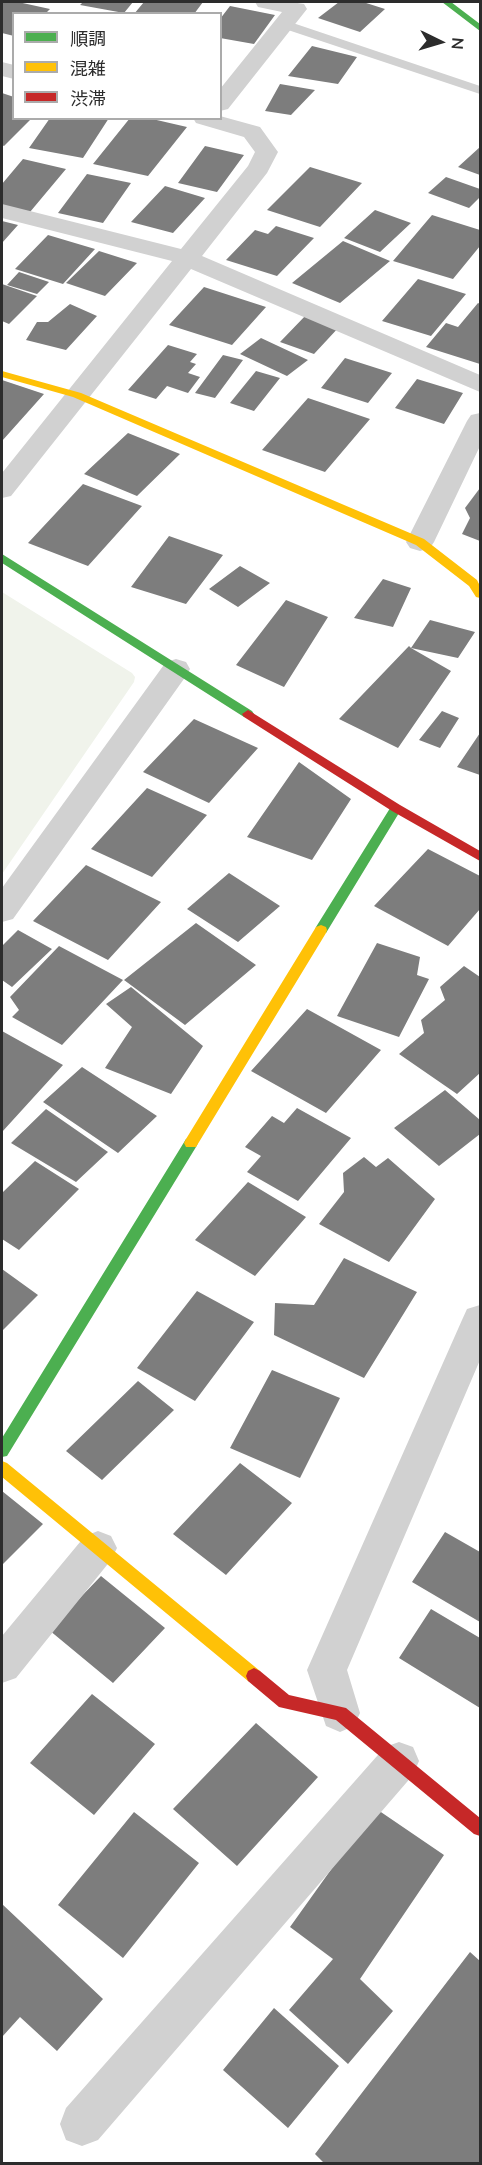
<!DOCTYPE html>
<meta charset="utf-8">
<style>
body{margin:0}
#map{position:relative;width:482px;height:2165px;overflow:hidden;background:#fff;font-family:Mulish,"Noto Sans JP",sans-serif}
canvas{display:block}
.frame{position:absolute;inset:0;border:3px solid #2c2c2c;pointer-events:none}
.legend{position:absolute;left:12px;top:12px;width:210px;height:108px;box-sizing:border-box;background:#fff;border:2px solid #ababab;margin:0;padding:8px 10px;list-style:none;font-size:18px;color:#2c2c2c}
.legend li{display:flex;align-items:center;gap:12px;height:30px}
.legend b{width:30px;border:2px solid #ababab}
.north{position:absolute;left:410px;top:12px;width:60px;height:60px;-webkit-text-stroke:4px #fff;paint-order:stroke;rotate:95deg;font-size:16px;font-weight:700;line-height:24px;text-align:center;color:#2c2c2c}
.north::after{content:'';display:block;margin:auto;width:21px;height:27px;background:#2c2c2c;clip-path:polygon(50% 0,100% 100%,50% 72%,0 100%)}
</style>
<div id="map">
<canvas width="482" height="2165"></canvas>
<div class="frame"></div>
<ul class="legend">
<li><b style="height:8px;background:#4caf50"></b>順調</li>
<li><b style="height:8px;background:#ffc107"></b>混雑</li>
<li><b style="height:8px;background:#c62828"></b>渋滞</li>
</ul>
<div class="north">N</div>
</div>
<script>
const context = document.querySelector('canvas').getContext('2d');
context.lineJoin = 'round';
function fillPath(path, color) { context.fillStyle = color; context.fill(path, 'evenodd'); }
fillPath(new Path2D(`
 M2,592L132,673L135,677L134,682L2,874Z`), '#f0f3eb');
fillPath(new Path2D(`
 M2,2H18L50,9L45,14H14V36L2,33Z
 M83,2H133L124,13L80,5Z
 M144,2H203L194,14H134Z
 M339,2H363L385,9L360,32L318,18Z
 M230,6L275,15L254,44L220,38V19Z
 M312,46L357,57L338,84L288,76Z
 M280,84L315,90L291,115L265,111Z
 M2,93L14,97V118H32L4,146L2,145Z
 M50,118H109L83,158L29,148Z
 M130,118H148L187,127L148,176L93,164Z
 M205,146L244,155L217,192L178,183Z
 M480,147V175L458,167Z
 M23,159L66,169L30,212L2,205V184Z
 M310,167L362,183L320,227L267,210Z
 M87,174L131,183L103,223L58,213Z
 M446,177L480,189V197L469,208L428,193Z
 M165,186L205,198L173,233L131,222Z
 M375,210L411,223L380,252L344,238Z
 M432,215L480,230V246L453,279L393,261Z
 M2,221L18,225L2,243Z
 M276,226L314,238L277,276L226,260L255,230L268,234Z
 M48,235L95,249L63,284L15,269Z
 M343,241L390,261L340,303L292,283Z
 M99,251L137,263L105,296L66,283Z
 M19,272L49,282L37,294L7,285Z
 M418,279L466,294L431,336L382,321Z
 M2,284L37,296L9,324L2,321Z
 M204,287L266,307L232,345L169,325Z
 M478,303L480,304V364L426,347L446,323L458,327Z
 M70,304L97,316L66,350L26,340L37,322H48Z
 M307,314L340,326L314,354L280,342Z
 M261,338L308,360L287,376L240,354Z
 M168,345L197,354L190,362L196,364L188,373L200,377L188,393L167,386L156,399L128,390Z
 M223,355L243,360L215,398L195,393Z
 M345,358L392,373L368,403L321,388Z
 M256,371L280,378L254,411L230,403Z
 M417,379L463,393L444,424L395,408Z
 M2,380L44,394L2,441Z
 M308,398L370,419L325,472L262,450Z
 M128,433L180,454L137,496L84,474Z
 M83,484L142,506L88,566L28,543Z
 M480,488V541L462,534L470,518L465,508Z
 M169,536L223,555L186,604L131,587Z
 M240,566L270,583L238,607L209,589Z
 M383,579L411,588L393,627L354,618Z
 M286,600L328,617L284,687L236,665Z
 M430,620L475,632L458,658L411,648L451,671L398,748L339,719L409,646L411,648Z
 M442,711L459,718L440,748L419,740Z
 M194,719L258,748L209,803L143,772Z
 M480,733V775L457,767Z
 M299,762L351,799L312,860L247,837Z
 M147,788L207,815L152,877L91,849Z
 M428,849L480,876V909L448,946L374,906Z
 M86,865L161,902L108,960L33,921Z
 M229,873L280,906L238,942L187,909Z
 M196,923L256,965L185,1025L124,980Z
 M18,930L52,949L12,987L2,980V946Z
 M377,943L420,957L417,975L429,979L399,1037L337,1016Z
 M59,946L123,980L62,1045L12,1017L19,1010L10,997Z
 M464,966L480,977V1073L457,1094L399,1054L424,1033L421,1020L445,1000L440,987Z
 M131,987L203,1046L171,1094L105,1068L132,1027L106,1004Z
 M307,1009L381,1050L326,1113L251,1071Z
 M2,1031L63,1065L2,1132Z
 M82,1067L157,1116L118,1153L43,1102Z
 M445,1090L480,1120V1134L439,1166L394,1128Z
 M297,1108L351,1138L298,1201L247,1172L261,1156L245,1147L272,1116L284,1123Z
 M46,1109L108,1152L76,1182L11,1143Z
 M364,1157L376,1167L388,1158L435,1199L389,1262L319,1224L344,1192L343,1173Z
 M35,1161L79,1189L19,1250L2,1239V1193Z
 M248,1182L306,1217L255,1276L195,1240Z
 M344,1258L417,1292L364,1378L274,1335L275,1303L314,1305Z
 M2,1269L38,1295L2,1331Z
 M197,1291L254,1322L195,1401L137,1368Z
 M272,1370L340,1398L300,1478L230,1448Z
 M138,1381L174,1410L102,1480L66,1451Z
 M240,1463L292,1503L226,1575L173,1534Z
 M2,1491L43,1524L2,1565Z
 M445,1532L480,1552V1622L412,1582Z
 M101,1576L165,1628L113,1683L49,1630Z
 M431,1609L480,1638V1708L399,1658Z
 M92,1694L155,1744L94,1815L30,1763Z
 M256,1723L318,1777L237,1866L173,1809Z
 M375,1808L444,1855L360,1979L393,2011L348,2064L289,2010L333,1959L290,1927Z
 M134,1812L199,1863L123,1958L58,1905Z
 M2,1904L103,1999L57,2051L20,2017L2,2037Z
 M470,1952L480,1961V2164H325L315,2154Z
 M274,2008L339,2066L288,2128L223,2070Z`), '#7d7d7d');
fillPath(new Path2D(`
 M284,20L480,86V94L279,27L278,24Z`), '#d1d1d1');
fillPath(new Path2D(`
 M255,2H291L304,4L307,9L228,109L220,111V89L282,12L258,7Z
 M2,62L14,65V79L2,76Z
 M220,116L260,127L278,152L267,173L202,256L480,375V392L191,269L11,496L2,498V473L172,261L2,218V204L181,249L248,166L255,152L244,137L196,123L193,118H220Z
 M480,413V446L434,542L430,548L420,551L410,548L406,542L467,421L471,415Z
 M176,659L186,662L190,669L186,676L13,919L2,922V888L166,662Z
 M480,1305V1360L347,1670L360,1713L354,1726L340,1732L326,1726L307,1670L462,1320L467,1309Z
 M98,1531L111,1536L117,1548L111,1560L16,1678L2,1683V1636L85,1536Z
 M399,1742L413,1747L419,1761L413,1775L98,2140L82,2146L66,2140L60,2124L66,2108L385,1747Z`), '#d1d1d1');
fillPath(new Path2D(`
 M442,2H451L480,24V31Z
 M2,554L252,711L254,714L252,717H244L2,563Z
 M396,804L402,808L326,933H316L315,930L316,927L392,805Z
 M191,1137L196,1139L198,1143L196,1147L7,1456L2,1457V1438L186,1139Z`), '#4caf50');
fillPath(new Path2D(`
 M2,371L81,393L424,539L477,580L480,586V598L476,597L469,586L416,545L73,397L2,377Z
 M321,925L326,927L327,930L326,933L196,1147H186L184,1143L186,1139L316,927Z
 M2,1461L7,1463L260,1671L262,1676L260,1681L254,1684L248,1681L2,1477Z`), '#ffc107');
fillPath(new Path2D(`
 M248,710L400,805L480,851V861L392,811L244,717L242,714Z
 M254,1668L260,1671L289,1695L346,1708L480,1818V1836L474,1834L336,1720L279,1707L248,1681L246,1676L248,1671Z`), '#c62828');
</script>
